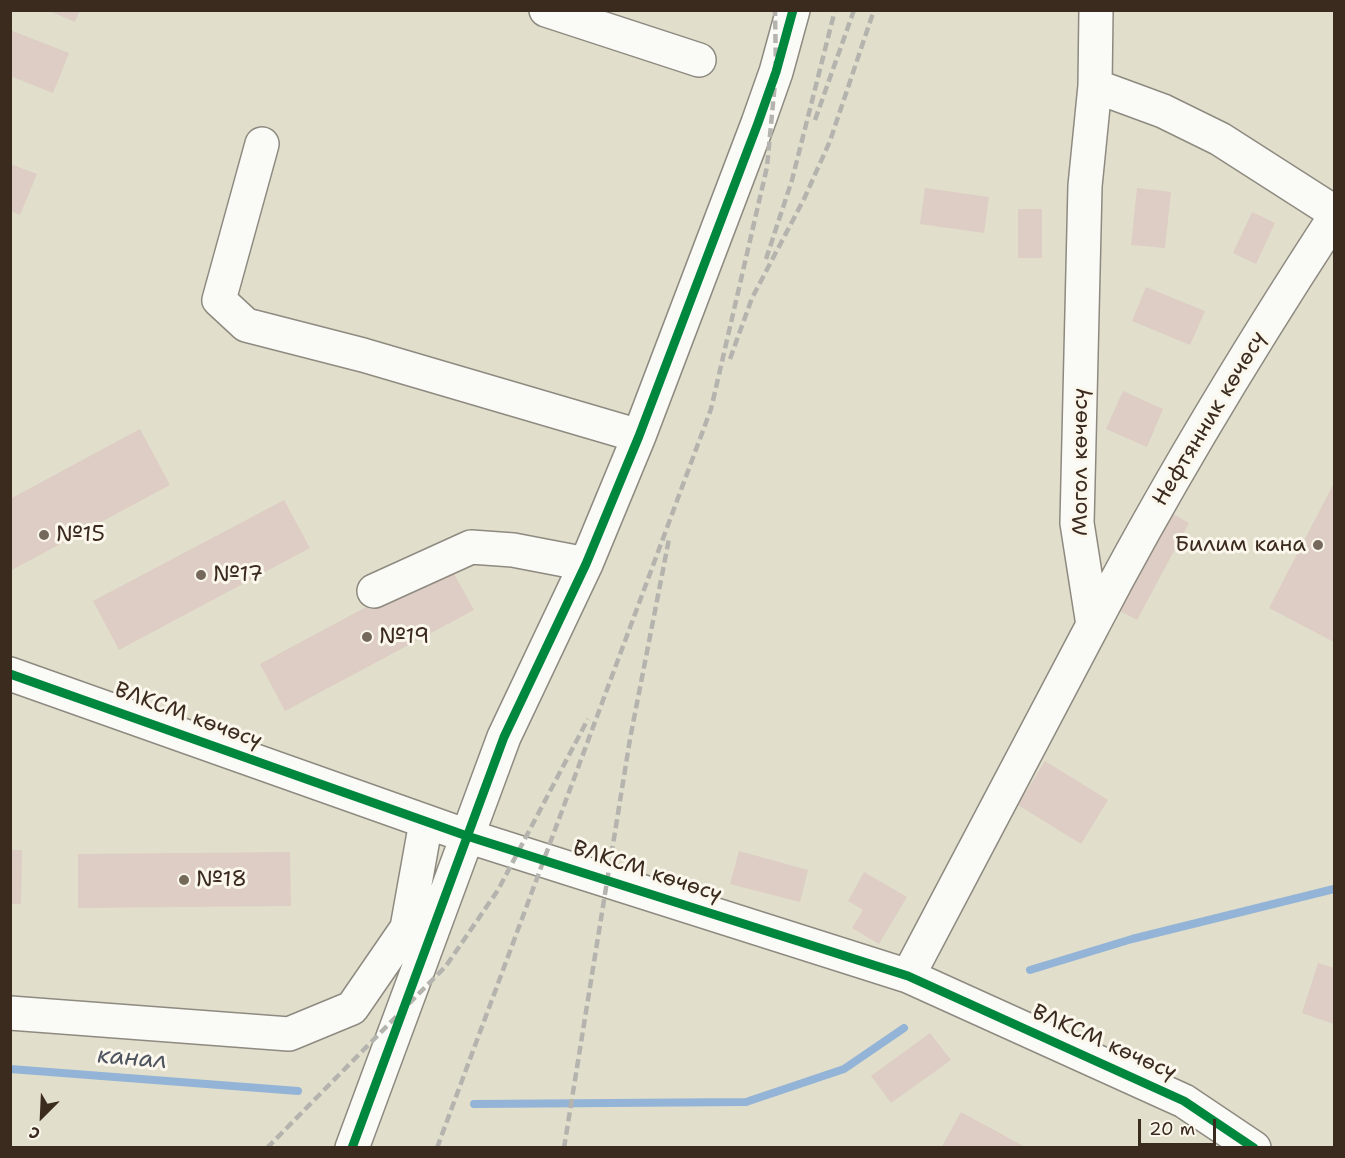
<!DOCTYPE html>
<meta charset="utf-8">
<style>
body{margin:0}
#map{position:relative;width:1345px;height:1158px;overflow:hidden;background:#e1decc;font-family:"Shantell Sans",sans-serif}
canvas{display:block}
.frame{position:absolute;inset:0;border:12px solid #3b2a1e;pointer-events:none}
.north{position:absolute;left:12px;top:1086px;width:60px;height:60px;-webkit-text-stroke:4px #fbf7ec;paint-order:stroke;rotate:204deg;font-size:16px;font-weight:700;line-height:24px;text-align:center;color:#3b2a1e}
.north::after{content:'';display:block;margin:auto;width:21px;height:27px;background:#3b2a1e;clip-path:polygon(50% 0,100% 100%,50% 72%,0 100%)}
.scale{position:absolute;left:1138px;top:1119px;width:78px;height:27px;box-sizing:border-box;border:3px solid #3b2a1e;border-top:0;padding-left:8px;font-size:18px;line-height:21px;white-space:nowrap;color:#3b2a1e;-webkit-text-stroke:4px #fbf7ec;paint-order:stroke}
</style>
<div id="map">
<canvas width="1345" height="1158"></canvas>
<div class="frame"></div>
<div class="north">С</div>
<div class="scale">20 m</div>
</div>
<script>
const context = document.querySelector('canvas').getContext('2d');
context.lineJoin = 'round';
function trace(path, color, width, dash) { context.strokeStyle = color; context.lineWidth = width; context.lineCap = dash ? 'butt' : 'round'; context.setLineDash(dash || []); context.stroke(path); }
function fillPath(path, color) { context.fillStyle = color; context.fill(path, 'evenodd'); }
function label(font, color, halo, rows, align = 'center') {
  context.font = font + ' "Shantell Sans",sans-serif'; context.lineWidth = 6; context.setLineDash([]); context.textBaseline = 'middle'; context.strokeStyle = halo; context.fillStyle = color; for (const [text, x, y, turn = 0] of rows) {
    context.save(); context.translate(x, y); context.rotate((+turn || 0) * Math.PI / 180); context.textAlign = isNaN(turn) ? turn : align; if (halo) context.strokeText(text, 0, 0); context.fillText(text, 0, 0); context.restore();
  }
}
trace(new Path2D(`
 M1030,970L1132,939L1334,889
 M10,1069L298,1091
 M474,1104L746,1102L844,1069L904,1028`), '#93b4d6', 8);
fillPath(new Path2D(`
 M47,10H80L75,22Z
 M10,30L69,53L53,93L10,76Z
 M10,164L37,174L20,215L10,211Z
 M925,188L989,197L984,233L920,224Z
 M1137,188L1171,192L1165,248L1131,245Z
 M1018,209H1042V258H1018Z
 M1252,212L1275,223L1256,264L1233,253Z
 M1146,287L1205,311L1190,345L1132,321Z
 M1123,391L1163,409L1147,447L1106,429Z
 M140,429L170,485L10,571V499Z
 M1334,483V642L1269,608Z
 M284,500L310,548L119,650L93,601Z
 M1163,508L1189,523L1137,620L1120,611L1113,623L1103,618Z
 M448,563L474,610L285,711L260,664Z
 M1045,761L1108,800L1081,844L1018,805Z
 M10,850H22L21,904H10Z
 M739,851L808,870L800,902L730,884Z
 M290,852L291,906L78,908V854Z
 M864,872L907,897L879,944L852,928L863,910L848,901Z
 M1318,963L1334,968V1024L1302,1013Z
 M930,1033L951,1060L891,1103L871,1076Z
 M961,1112L1027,1148H941Z`), '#ddcdc4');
const minor = new Path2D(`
 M546,10L699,60
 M1095,86L1163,111L1220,139L1334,212
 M262,144L219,300L246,325L363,355L639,436
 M374,591L471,547L513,550L586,564
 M1093,625C1166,485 1248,350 1334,218
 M10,674L467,836L908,976L1184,1101L1254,1148
 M908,976L1093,625L1077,523L1085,186L1095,86L1096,10
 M10,1013L289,1034L352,1008L407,928L426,822
 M352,1148L504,737L586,564L639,436L758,123L776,72L793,10`);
trace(minor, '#8e8a80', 36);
trace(minor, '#fafaf7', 33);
trace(new Path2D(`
 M815,120L854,10
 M766,259L792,180L835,10
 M730,359L752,298L804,199L830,141L874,10
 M267,1148L446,966L498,890L588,719
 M437,1148L711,409L767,167L776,72L775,10
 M564,1148L630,739L669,539`), '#b5b3ae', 4.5, [9, 4.5]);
trace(new Path2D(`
 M10,674L467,836L908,976L1184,1101L1254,1148
 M352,1148L504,737L586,564L639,436L758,123L776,72L793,10`), '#00873e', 9);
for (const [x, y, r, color] of [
 [44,535,6,"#75695b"],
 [1318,545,6,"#75695b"],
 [201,575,6,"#75695b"],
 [367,637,6,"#75695b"],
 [184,880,6,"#75695b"]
]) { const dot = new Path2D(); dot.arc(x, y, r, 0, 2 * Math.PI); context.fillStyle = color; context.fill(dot); trace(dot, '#fbf7ec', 2); }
label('22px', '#3b2a1e', '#fbf7ec', [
 ["Нефтянник көчөсү",1210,419,-59],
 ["Могол көчөсү",1081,462,-90],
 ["ВЛКСМ көчөсү",188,716,20],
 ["ВЛКСМ көчөсү",647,872,18],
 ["ВЛКСМ көчөсү",1104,1043,24]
]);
label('22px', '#3b2a1e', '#fbf7ec', [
 ["№15",56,535],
 ["Билим кана",1306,545,"right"],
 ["№17",213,575],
 ["№19",379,637],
 ["№18",196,880]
], 'left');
label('italic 24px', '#4e5460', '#fbf7ec', [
 ["канал",132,1059,5]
]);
</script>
